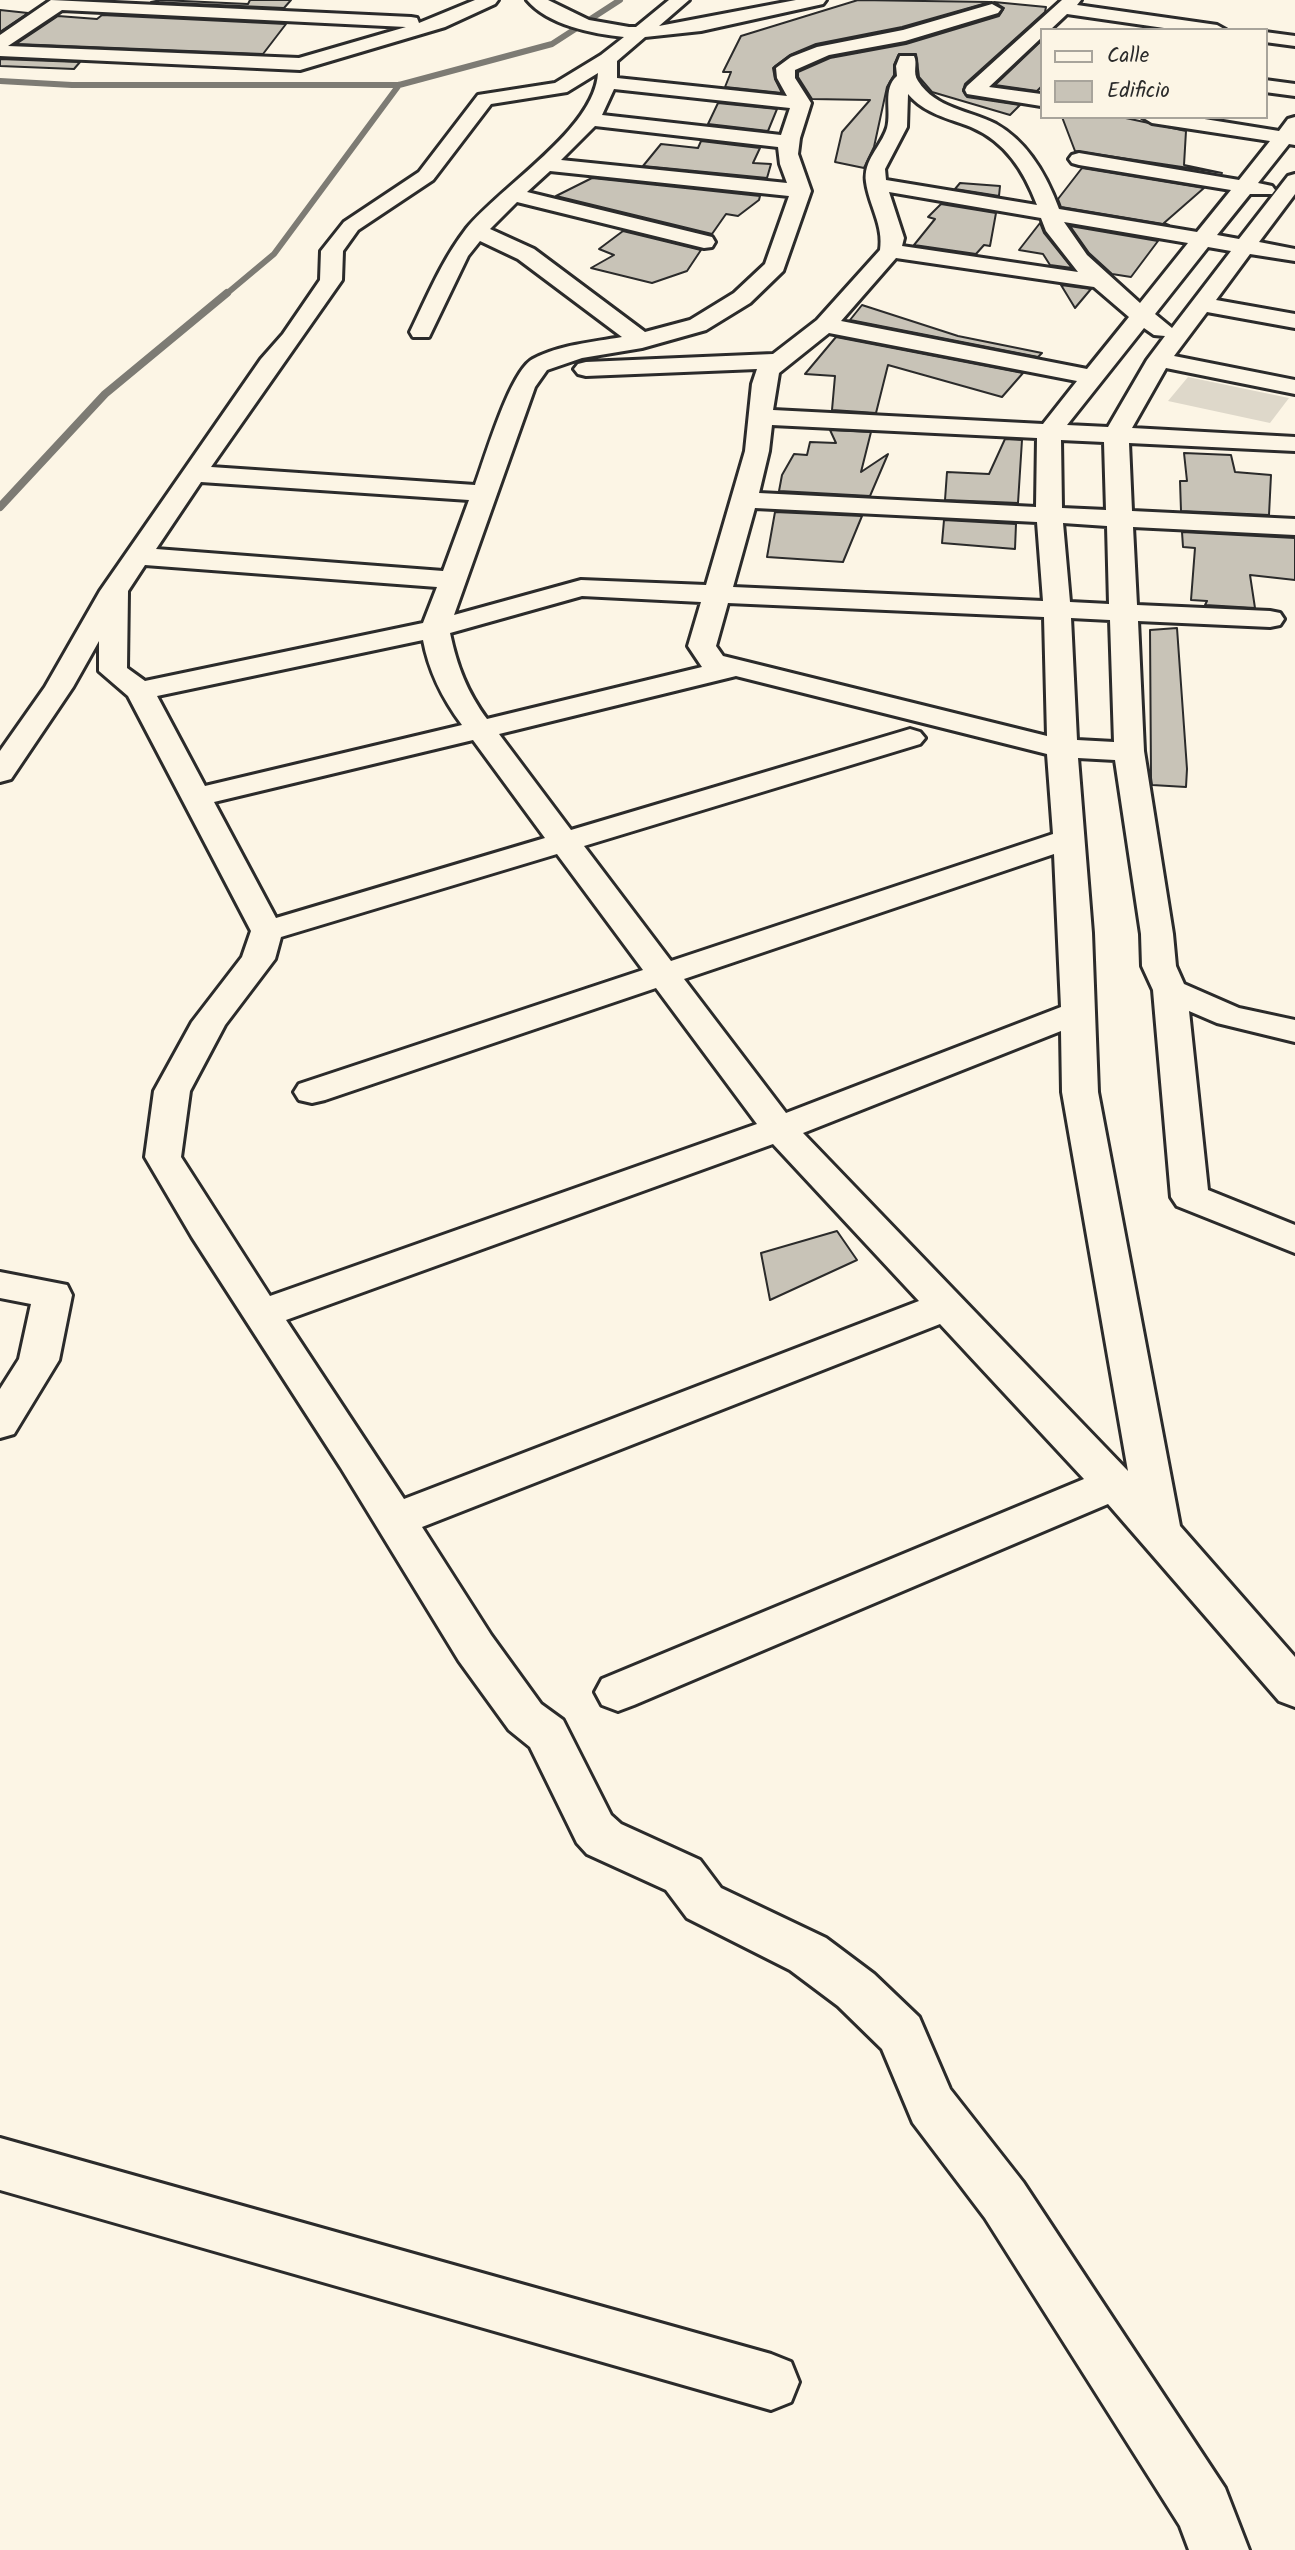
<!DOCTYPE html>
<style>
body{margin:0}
#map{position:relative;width:1295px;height:2550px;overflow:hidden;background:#fcf5e5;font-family:Kalam,sans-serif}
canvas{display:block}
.legend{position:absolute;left:1040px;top:28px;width:228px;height:91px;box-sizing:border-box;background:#fcf5e5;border:2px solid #a8a49b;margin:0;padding:9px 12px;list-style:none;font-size:21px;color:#2b2b2b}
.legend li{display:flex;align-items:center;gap:14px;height:35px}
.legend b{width:35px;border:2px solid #a8a49b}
</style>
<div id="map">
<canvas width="1295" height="2550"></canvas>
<ul class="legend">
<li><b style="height:9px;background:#fcf5e5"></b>Calle</li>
<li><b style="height:19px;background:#c8c3b7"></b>Edificio</li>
</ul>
</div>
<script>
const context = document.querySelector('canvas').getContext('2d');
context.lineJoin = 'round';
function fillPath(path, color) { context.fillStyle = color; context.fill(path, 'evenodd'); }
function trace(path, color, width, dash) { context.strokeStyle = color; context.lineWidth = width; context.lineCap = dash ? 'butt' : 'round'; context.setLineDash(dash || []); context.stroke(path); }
fillPath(new Path2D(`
 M1188,377L1289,398L1270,423L1168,401Z`), '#ded8ca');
trace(new Path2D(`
 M0,81L72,85H399L552,44L620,0
 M225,295L274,254L399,85`), '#7d7b74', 6);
trace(new Path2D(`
 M0,507L105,394L227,293`), '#7d7b74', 8);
const building = new Path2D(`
 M161,0L248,4L250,0H291L284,8L151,2Z
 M858,0L990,2L902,27L816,44L790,55L773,68L775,79L782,93L725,87L731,72H723L741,36Z
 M994,2L1046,7L1045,12L965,84L963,91L967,97L1020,105L1010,115L932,92L919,77L916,54H899L894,65V75L887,87L874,147L864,168L835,162L842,132L870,100L812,99L798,77V72L830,58L906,44L999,16L1004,8Z
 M0,10L28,13L0,32Z
 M102,15L286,24L263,54L16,44L58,16L97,19Z
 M1041,41V87L1037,91L995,85Z
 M0,59L80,62L74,69L0,66Z
 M718,103L777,109L768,131L708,124Z
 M1062,117H1121L1186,131L1184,165L1222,173L1075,151Z
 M701,141L760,148L753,163L771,164L767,178L643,166L661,144L698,148Z
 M1082,168L1204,188L1164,223L1169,225L1061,207L1058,199Z
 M592,178L760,196L759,200L738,216L726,214L712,234L556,196Z
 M960,183L1000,186L999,196L955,189Z
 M941,204L996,213L990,246L984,245L976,254L914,245L935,219L928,217Z
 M1040,223L1044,233L1072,268L1050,265L1043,254L1019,250Z
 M1070,226L1158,241L1131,277L1112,274L1089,253Z
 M623,231L701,250L687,271L652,283L591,268L614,255L599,249Z
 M1061,285L1091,289L1075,308Z
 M862,305L958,336L1042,353L1038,357L850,320Z
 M836,337L1023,373L1002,397L888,365L876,413L832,410L835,376L805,374Z
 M830,430L871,432L861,472L888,454L870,496L779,491L782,475L794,454L807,455L810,442L836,443Z
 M1005,439L1022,440L1018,503L945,500L947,472L989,474Z
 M1184,453L1231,455L1235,472L1271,475L1269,515L1181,511L1180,481H1187Z
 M775,512L862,516L843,562L767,557Z
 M944,520L1016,524L1015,549L942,543Z
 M1182,532L1295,538V580L1250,575L1255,608L1205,605L1207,601L1191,600L1195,548L1183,547Z
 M1177,628L1187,769L1186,787L1152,785L1151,778L1150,630Z
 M837,1231L857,1260L770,1300L761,1253Z`);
fillPath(building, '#c8c3b7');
trace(building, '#2b2b2b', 2);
const minor = new Path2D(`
 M51,0L411,17L417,18L419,23L475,0H498L495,4L445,27L300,70L0,56V35ZM62,10L406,27L299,58L8,46Z
 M527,0H548L589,20L629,27H636L669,0H689L659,26L796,0H826L823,4L701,31L645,37L617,61V78L787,96L777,78L776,68L791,57L817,47L903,30L992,4L1001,9L998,13L905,41L829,55L795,70V78L811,103L800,138L798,154L811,191L783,271L750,303L706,330L642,348L582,358L547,370L535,387L454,615L581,580L706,585L745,451L752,384L757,369L586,376L578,374L574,369L578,364L586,362L773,354L817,320L880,250C884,226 869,205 866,182C863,160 881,147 887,128C892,111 882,89 897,76L896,66L900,56H914C918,64 912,72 918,81C936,109 969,110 996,124C1028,142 1047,176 1059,209L1197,232L1231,190L1079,165L1072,163L1069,159L1072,155L1079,153L1239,180L1270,141L1152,123L1142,117H1192L1279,131L1288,119L1295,117V145L1289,144L1258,183L1272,186L1275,190L1272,194H1250L1217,235L1239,239L1288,176L1295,174V194L1259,242L1295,249V261L1250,254L1216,300L1295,314V328L1207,312L1174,356L1295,380V394L1166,368L1132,428L1295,437V451L1129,443L1132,511L1295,519V535L1133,527L1137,605L1270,611L1280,613L1284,619L1280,625L1270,627L1138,621L1144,751L1173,934L1176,966L1184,984L1239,1008L1295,1020V1042L1217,1023L1189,1011L1208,1190L1295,1225V1253L1177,1206L1171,1197L1153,990L1142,966L1141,934L1115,760L1078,758L1092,933L1098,1092L1180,1526L1295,1657V1707L1279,1701L1108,1504L634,1705L618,1711L602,1705L595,1692L602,1679L1084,1479L940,1324L422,1527L491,1635L541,1704L563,1720L611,1815L621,1824L700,1860L721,1888L826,1938L874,1974L919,2017L950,2089L1023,2182L1225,2488L1249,2550H1189L1180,2526L985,2218L913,2123L882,2049L838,2006L790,1970L687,1918L666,1890L587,1854L577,1843L530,1747L509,1730L459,1661L341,1468L192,1237L145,1157L154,1091L192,1022L242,957L251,931L128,696L99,671V641L73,687L11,779L0,782V751L45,687L100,591L261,359L283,334L320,280L321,251L344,222L419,172L478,95L555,83L601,55L624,37C593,34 548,25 527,0ZM598,73C595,129 501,186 466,229C442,260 427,297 410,332L413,337H429L468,256L480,241L518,259L622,337C593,342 559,345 533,359C510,371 485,458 475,485L211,467L342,280L343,251L358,230L433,180L491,104L567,92ZM614,89L790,108L781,135L602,115ZM908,94C925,114 948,118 971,127C1006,142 1024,171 1037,205L886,180L885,169L907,127ZM595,126L778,147L780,164L787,183L561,160ZM550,171L789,196L765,264L734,293L690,320L645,332L534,249L490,229L517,202L704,248L712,247L715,242L712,237L527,192ZM889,192L1041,218L1046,231L1078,272L902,246L904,238ZM1064,222L1188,243L1140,303L1087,255ZM1208,247L1231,251L1172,328L1155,314ZM896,258L1094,287L1129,317L1087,369L841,321ZM1144,328L1154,335L1165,336L1147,360L1108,427L1067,425ZM829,333L1077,381L1043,424L773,410L779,373ZM772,425L1037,438L1036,507L759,493L769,451ZM1061,440L1104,442L1106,510L1062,508ZM201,482L469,500L443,571L156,549ZM755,508L1037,522L1043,601L733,587ZM1063,523L1107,526L1109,604L1070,602ZM145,565L437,587L423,623L145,681L127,668L128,591ZM582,596L701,602L688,646L702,667L487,719C467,692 457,666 450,633ZM728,603L1044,617L1047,736L723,656L716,646ZM1071,618L1110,620L1114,742L1077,740ZM423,640C429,672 442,698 462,725L205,786L157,696ZM736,676L1047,754L1053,834L671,961L584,846L920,744L925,738L920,732L910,729L900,732L571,830L499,734ZM473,740L545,838L276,918L214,802ZM557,854L643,970L299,1084L294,1092L299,1100L312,1103L325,1100L656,988L757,1124L270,1296L181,1157L190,1091L225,1025L275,959L281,937ZM1054,854L1061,1007L786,1113L684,979ZM1061,1031L1062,1092L1128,1471L803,1133ZM773,1144L919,1301L404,1499L286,1320Z
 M1062,0H1081L1077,5L1217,25L1226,30H1178L1067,14L1050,30H1041V38L989,87L1041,94V106L967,94L965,90L967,86Z
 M1265,32L1295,36V46L1265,42Z
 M1265,80L1295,84V96L1265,92Z
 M0,1272L67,1285L72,1295L59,1360L14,1434L0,1438V1389L19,1359L31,1304L0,1298Z
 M0,2138L771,2354L791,2362L799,2382L791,2402L771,2410L0,2190Z`);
trace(minor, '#2b2b2b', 6);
fillPath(minor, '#fcf5e5');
</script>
